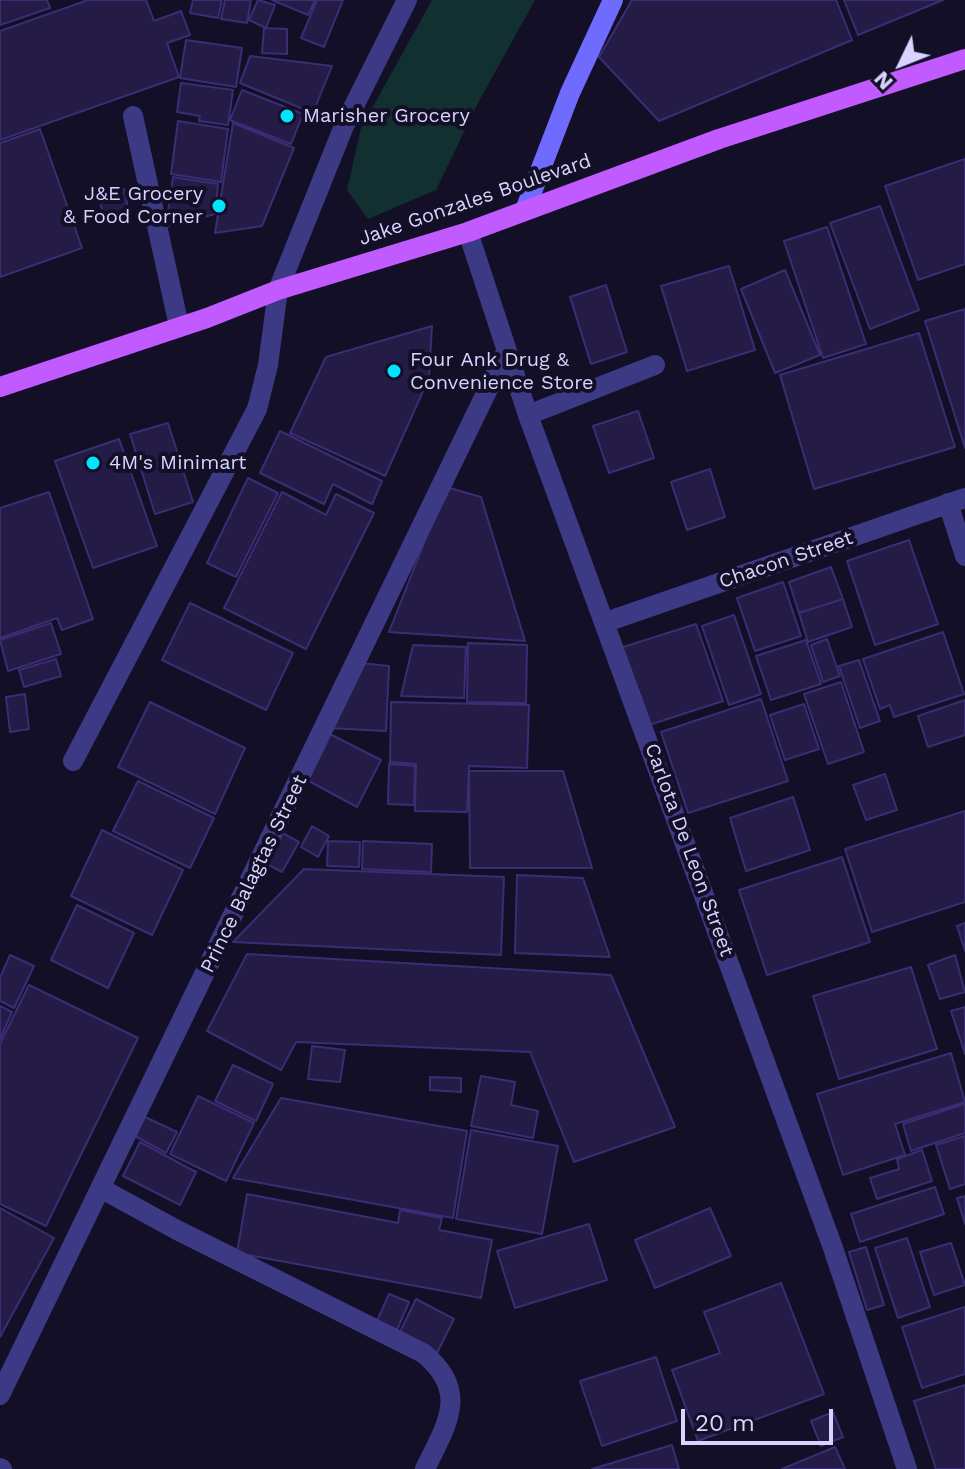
<!DOCTYPE html>
<style>
body{margin:0}
#map{position:relative;width:965px;height:1469px;overflow:hidden;background:#130f26;font-family:"Work Sans",sans-serif}
canvas{display:block}
.north{position:absolute;left:861px;top:24px;width:80px;height:80px;-webkit-text-stroke:6px #130f26;paint-order:stroke;rotate:227deg;font-size:22px;font-weight:700;line-height:32px;text-align:center;color:#d9d4ff}
.north::after{content:'';display:block;margin:auto;width:28px;height:36px;background:#d9d4ff;clip-path:polygon(50% 0,100% 100%,50% 72%,0 100%)}
.scale{position:absolute;left:681px;top:1409px;width:152px;height:36px;box-sizing:border-box;border:4px solid #d9d4ff;border-top:0;padding-left:10px;font-size:24px;line-height:28px;white-space:nowrap;color:#d9d4ff;-webkit-text-stroke:6px #130f26;paint-order:stroke}
</style>
<div id="map">
<canvas width="965" height="1469"></canvas>
<div class="north">N</div>
<div class="scale">20 m</div>
</div>
<script>
const context = document.querySelector('canvas').getContext('2d');
context.lineJoin = 'round';
function fillPath(path, color) { context.fillStyle = color; context.fill(path, 'evenodd'); }
function trace(path, color, width, dash) { context.strokeStyle = color; context.lineWidth = width; context.lineCap = dash ? 'butt' : 'round'; context.setLineDash(dash || []); context.stroke(path); }
function label(font, color, halo, rows, align = 'center') {
  context.font = font + ' "Work Sans",sans-serif'; context.lineWidth = 8; context.setLineDash([]); context.textBaseline = 'middle'; context.strokeStyle = halo; context.fillStyle = color; for (const [text, x, y, turn = 0] of rows) {
    context.save(); context.translate(x, y); context.rotate((+turn || 0) * Math.PI / 180); context.textAlign = isNaN(turn) ? turn : align; if (halo) context.strokeText(text, 0, 0); context.fillText(text, 0, 0); context.restore();
  }
}
fillPath(new Path2D(`
 M432,0H535L478,103L436,190L368,219L347,190L361,128Z`), '#12302f');
const building = new Path2D(`
 M0,0H47L50,8L0,25Z
 M88,0H146L154,21L181,11L190,35L167,43L179,77L0,140V31Z
 M193,0H222L218,18L190,13Z
 M225,0H251L247,23L221,19Z
 M258,0L275,5L266,28L249,20Z
 M272,0H315L308,15Z
 M317,0H343L324,47L301,38Z
 M632,0H836L852,40L659,121L599,57Z
 M844,0H943L858,35Z
 M264,28L287,29V54L262,53Z
 M186,40L242,48L236,87L180,78Z
 M250,56L332,66L313,113L240,83Z
 M181,83L233,90L228,125L199,121L200,116L177,112Z
 M242,90L303,114L291,144L230,120Z
 M178,121L228,129L221,182L171,174Z
 M233,123L294,148L262,226L215,233Z
 M40,129L82,248L0,277V143Z
 M965,159V264L918,280L885,186Z
 M173,177L218,184L215,214L166,227Z
 M124,189L129,212L104,218L98,195Z
 M880,206L919,310L870,329L830,223Z
 M827,227L866,344L823,358L784,241Z
 M729,266L755,350L687,371L661,286Z
 M785,270L820,355L775,373L741,289Z
 M606,285L627,352L591,364L570,297Z
 M965,309V448L925,321Z
 M432,326L429,378L385,476L290,433L326,357Z
 M919,333L955,447L814,489L780,375Z
 M638,411L654,458L609,473L593,426Z
 M168,423L193,502L155,514L130,434Z
 M280,431L382,481L372,504L333,484L324,504L260,473Z
 M119,439L157,546L93,568L55,461Z
 M710,469L725,517L687,530L671,482Z
 M248,478L278,493L236,577L207,563Z
 M446,487L481,497L525,641L389,632Z
 M49,492L93,619L62,630L57,618L0,638V508Z
 M282,492L326,515L336,494L374,513L306,649L224,608Z
 M909,540L938,624L875,645L847,561Z
 M831,567L843,599L799,613L789,582Z
 M783,582L801,636L755,651L737,598Z
 M843,599L852,627L808,642L799,613Z
 M190,603L293,653L266,710L162,660Z
 M734,615L761,694L729,705L702,626Z
 M51,623L61,654L8,671L0,640Z
 M696,624L723,701L646,726L620,648Z
 M943,632L964,694L894,717L890,705L880,709L863,659Z
 M827,639L840,676L823,682L811,645Z
 M806,640L821,684L771,700L756,656Z
 M468,643L527,645L526,703L467,702Z
 M413,645L466,647L464,698L401,696Z
 M56,659L61,676L24,687L19,670Z
 M859,660L880,721L860,728L839,666Z
 M359,663L389,666L386,731L327,728Z
 M841,682L864,752L828,764L804,694Z
 M25,694L29,729L10,732L6,697Z
 M761,699L788,781L688,813L661,732Z
 M965,700V735L928,747L918,716Z
 M150,702L245,748L215,814L118,767Z
 M391,702L529,705L527,768L469,766L467,812L415,811L416,764L390,762Z
 M804,704L819,749L785,760L770,715Z
 M328,733L381,760L357,807L305,779Z
 M389,764L415,766L414,805L388,804Z
 M469,771H563L592,868H470Z
 M885,774L897,810L866,820L853,785Z
 M138,781L214,818L190,868L113,831Z
 M793,797L810,850L746,871L730,818Z
 M965,811V902L872,932L845,849Z
 M312,826L329,836L318,857L301,847Z
 M102,830L183,870L152,935L71,896Z
 M279,831L299,842L282,872L261,861Z
 M328,841L360,842L359,867L327,866Z
 M363,841L432,844L431,872L362,869Z
 M842,857L870,942L767,975L739,890Z
 M304,869L504,877L501,955L233,942Z
 M517,875L583,878L610,957L515,953Z
 M77,905L134,933L108,988L51,960Z
 M965,923V951L957,926Z
 M247,954L611,975L675,1127L574,1162L530,1052L296,1042L281,1070L207,1031Z
 M10,955L34,966L14,1008L0,1001V978Z
 M955,955L965,992L940,999L928,965Z
 M911,967L937,1049L839,1079L813,996Z
 M29,985L138,1038L46,1226L0,1204V1044Z
 M0,1006L12,1012L0,1039Z
 M965,1007V1054L951,1011Z
 M312,1046L345,1050L340,1082L308,1079Z
 M951,1053L965,1102L895,1124L905,1155L843,1175L817,1094Z
 M233,1065L273,1084L256,1121L215,1101Z
 M481,1076L515,1082L511,1105L538,1111L533,1138L471,1126Z
 M430,1077L461,1078V1092L430,1090Z
 M198,1096L254,1123L226,1181L170,1154Z
 M281,1098L467,1131L453,1218L233,1178Z
 M965,1104V1133L911,1151L903,1124Z
 M145,1117L177,1132L166,1153L135,1136Z
 M471,1130L558,1146L542,1234L456,1219Z
 M965,1136V1184L950,1189L936,1145Z
 M140,1142L196,1172L180,1205L123,1176Z
 M922,1150L932,1181L877,1199L870,1178L899,1169L897,1159Z
 M935,1187L944,1214L860,1242L851,1214Z
 M247,1194L398,1223L400,1210L442,1218L439,1230L492,1240L481,1298L237,1253Z
 M965,1196V1224L957,1198Z
 M0,1208L54,1238L0,1337Z
 M710,1208L731,1256L655,1288L635,1240Z
 M589,1224L607,1280L515,1308L497,1251Z
 M907,1238L930,1307L898,1318L875,1248Z
 M951,1243L965,1285L934,1295L920,1252Z
 M866,1247L884,1305L867,1310L849,1252Z
 M781,1283L824,1394L698,1441L672,1370L720,1353L704,1312Z
 M389,1294L409,1302L397,1330L377,1321Z
 M416,1299L454,1319L437,1353L399,1334Z
 M965,1307V1374L922,1388L902,1327Z
 M656,1357L677,1421L602,1446L580,1381Z
 M965,1385V1469H936L914,1401Z
 M833,1412L843,1437L821,1446L811,1421Z
 M672,1445L679,1469H592Z
 M835,1447L845,1469H782Z`);
fillPath(building, '#241b47');
trace(building, '#3b2d73', 2);
trace(new Path2D(`
 M133,116L179,326
 M528,415L655,365
 M73,761L257,409L268,365L278,290
 M102,1189L177,1230L423,1353C470,1391 447,1424 425,1469
 M0,1468L2,1469`), '#3d3a85', 20);
trace(new Path2D(`
 M468,232L528,415L833,1248L907,1469
 M278,290L344,126L407,0
 M948,503L965,556
 M606,622L965,498
 M0,1395L506,352`), '#3d3a85', 20);
trace(new Path2D(`
 M525,210L570,93L613,0`), '#6f6bff', 20);
trace(new Path2D(`
 M0,387L207,318L278,290L468,232L719,139L965,59`), '#c25bff', 20);
for (const [x, y, r, color] of [
 [287,116,8,"#00e5ff"],
 [219,206,8,"#00e5ff"],
 [394,371,8,"#00e5ff"],
 [93,463,8,"#00e5ff"]
]) { const dot = new Path2D(); dot.arc(x, y, r, 0, 2 * Math.PI); context.fillStyle = color; context.fill(dot); trace(dot, '#130f26', 3); }
label('20px', '#d9d4ff', '#130f26', [
 ["Marisher Grocery",303,116],
 ["J&E Grocery",203,194,"right"],
 ["& Food Corner",203,217,"right"],
 ["Four Ank Drug &",410,360],
 ["Convenience Store",410,383],
 ["4M's Minimart",109,463]
], 'left');
label('20px', '#d9d4ff', '#130f26', [
 ["Jake Gonzales Boulevard",475,200,-19],
 ["Chacon Street",786,560,-19],
 ["Carlota De Leon Street",689,850,70],
 ["Prince Balagtas Street",254,874,-64]
]);
</script>
